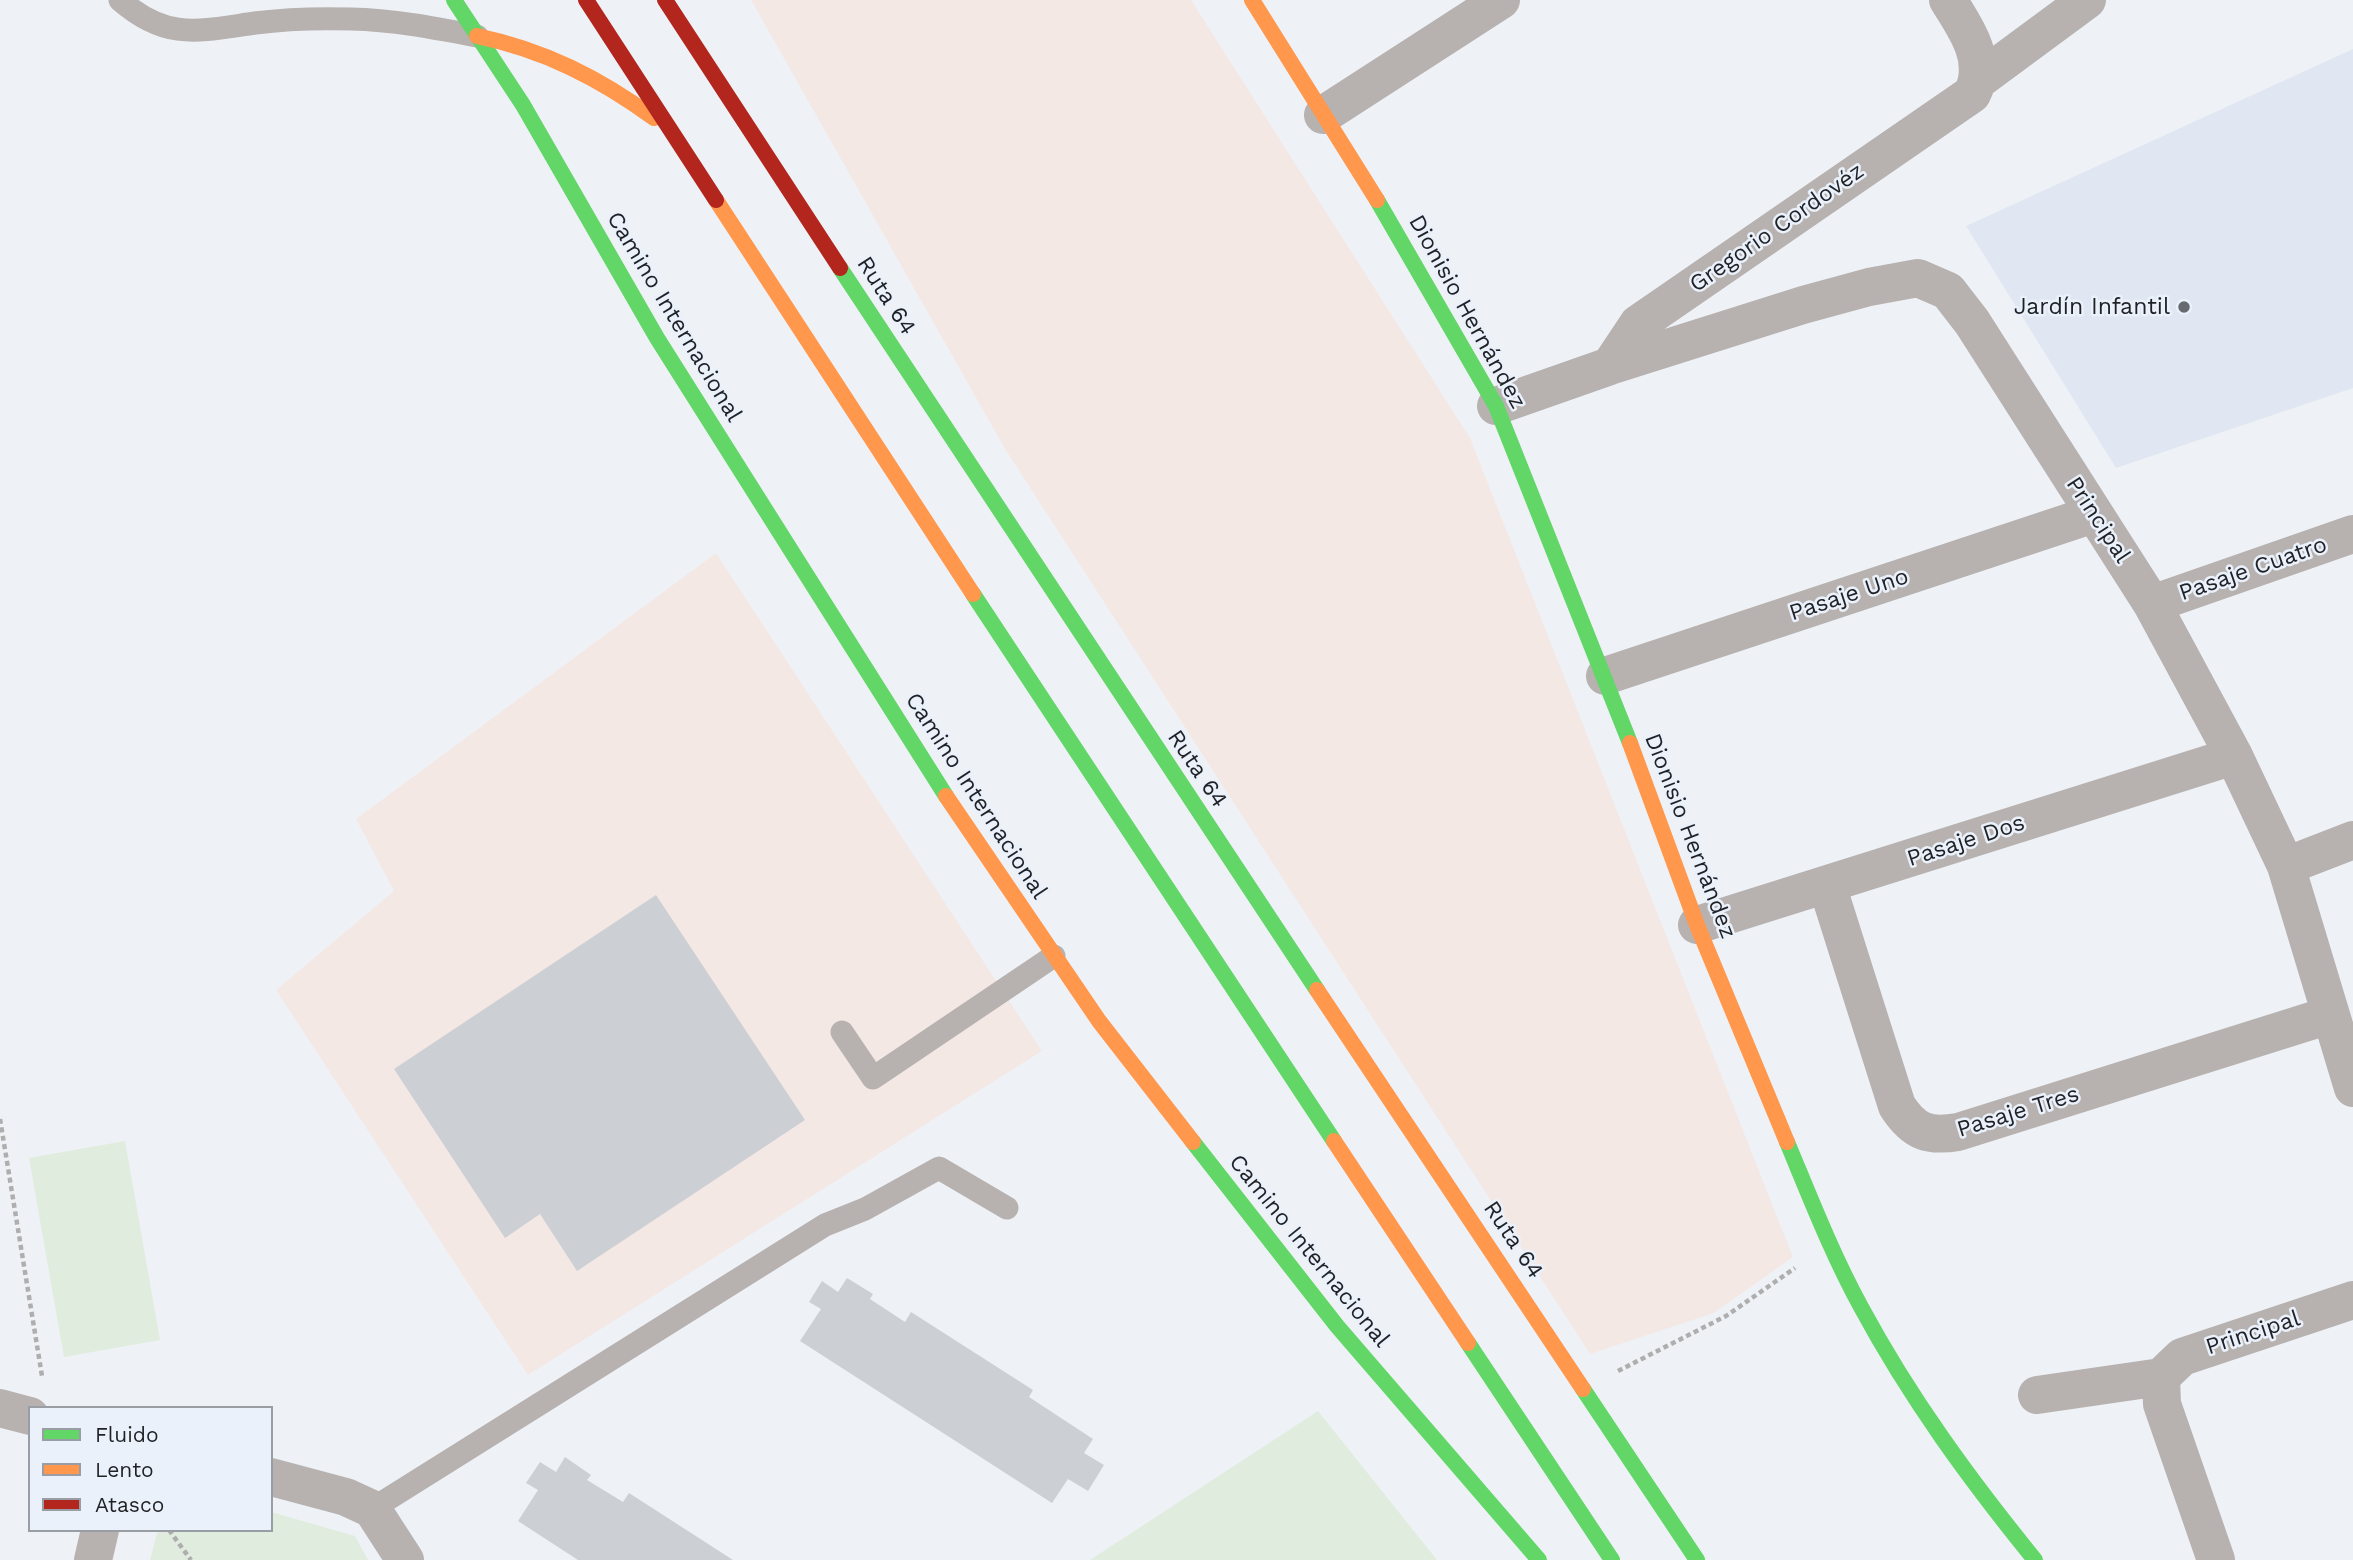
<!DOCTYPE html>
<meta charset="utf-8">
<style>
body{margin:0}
#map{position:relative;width:2353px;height:1560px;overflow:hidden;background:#eef2f7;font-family:"Work Sans",sans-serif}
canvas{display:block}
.legend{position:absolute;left:28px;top:1406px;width:245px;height:126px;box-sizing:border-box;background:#eaf1fb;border:2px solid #999ea5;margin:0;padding:9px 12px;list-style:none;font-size:21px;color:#1f2125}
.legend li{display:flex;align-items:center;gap:14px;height:35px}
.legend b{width:35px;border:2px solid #999ea5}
</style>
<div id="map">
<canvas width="2353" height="1560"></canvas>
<ul class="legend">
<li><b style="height:9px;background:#63d668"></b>Fluido</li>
<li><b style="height:9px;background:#ff974d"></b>Lento</li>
<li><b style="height:9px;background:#b3261e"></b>Atasco</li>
</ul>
</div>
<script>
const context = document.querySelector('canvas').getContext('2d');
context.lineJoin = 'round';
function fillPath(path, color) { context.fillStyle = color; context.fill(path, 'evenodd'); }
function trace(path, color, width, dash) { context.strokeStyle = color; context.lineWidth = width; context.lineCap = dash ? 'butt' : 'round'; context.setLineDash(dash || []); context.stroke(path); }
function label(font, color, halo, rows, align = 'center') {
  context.font = font + ' "Work Sans",sans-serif'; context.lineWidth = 5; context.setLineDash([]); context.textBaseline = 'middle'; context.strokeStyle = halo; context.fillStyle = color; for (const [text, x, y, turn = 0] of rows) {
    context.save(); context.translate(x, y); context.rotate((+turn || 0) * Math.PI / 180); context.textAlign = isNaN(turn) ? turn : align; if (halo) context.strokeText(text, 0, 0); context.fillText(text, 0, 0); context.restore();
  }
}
fillPath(new Path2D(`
 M751,0H1191L1470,438L1793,1257L1714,1313L1590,1354L1005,449Z
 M716,553L1042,1051L528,1375L276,990L394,891L356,819Z`), '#f4e8e5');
fillPath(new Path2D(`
 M2353,49V388L2116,468L1966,226Z`), '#e0e7f2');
fillPath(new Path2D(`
 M125,1141L160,1340L64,1357L29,1158Z
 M1318,1411L1437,1560H1090Z
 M271,1512L355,1536L368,1560H150L158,1530H271Z`), '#e0ecdd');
fillPath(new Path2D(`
 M656,895L805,1120L577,1271L540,1214L505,1238L394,1069Z
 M847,1278L873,1294L870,1299L905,1322L911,1312L1033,1390L1029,1397L1093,1439L1084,1453L1104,1465L1088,1491L1068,1479L1052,1503L800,1341L821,1309L809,1302L822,1281L838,1292Z
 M565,1457L591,1475L587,1480L623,1502L629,1493L733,1560H578L518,1521L538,1490L526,1483L540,1462L556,1472Z`), '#cccfd3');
trace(new Path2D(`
 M0,1119L42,1376
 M1618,1371L1726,1316L1795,1268
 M169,1530L191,1560`), '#afaeae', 4.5, [5, 3.5]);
trace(new Path2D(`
 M120,0C167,41 199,31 255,23C286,19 319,18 351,19C394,20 435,28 477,36
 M842,1032L873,1078L1054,956
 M372,1509L825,1225L865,1209L939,1168L1007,1208`), '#b7b2b0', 23);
trace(new Path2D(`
 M1980,79L2087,0
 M1323,115L1501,0
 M1610,366L1638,324L1972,94C1989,61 1966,28 1948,0
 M1496,406L1610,366L1803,305L1869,287L1918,278L1948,291L1972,322L2152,604L2234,756L2286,866L2353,1088
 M2152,604L2353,534
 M1605,676L2094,514
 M2286,866L2353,840
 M1827,885L1897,1106C1914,1132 1928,1137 1958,1132L2330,1015
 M1697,925L2234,756
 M2161,1377L2162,1404L2216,1560
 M2037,1395L2161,1377L2182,1357L2353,1300
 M0,1408L30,1416
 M271,1477L346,1497L372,1509L405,1560
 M93,1560L100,1530`), '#b7b2b0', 38);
trace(new Path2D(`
 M454,0L523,105L657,338L946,796
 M1377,200L1496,406L1630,743
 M840,268L1317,990
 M973,594L1334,1141
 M1193,1142L1337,1326L1539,1560
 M1787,1142C1810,1197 1832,1254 1861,1307C1910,1398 1970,1480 2035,1560
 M1468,1343L1612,1560
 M1583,1389L1697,1560`), '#63d668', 16);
trace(new Path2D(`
 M1252,0L1377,200
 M477,36C544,50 599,78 654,118
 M716,200L973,594
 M1630,743L1697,925L1787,1142
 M946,796L1099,1021L1193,1142
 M1317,990L1583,1389
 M1334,1141L1468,1343`), '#ff974d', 16);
trace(new Path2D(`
 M586,0L716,200
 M665,0L840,268`), '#b3261e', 16);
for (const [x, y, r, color] of [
 [2184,307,7,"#676a6e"]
]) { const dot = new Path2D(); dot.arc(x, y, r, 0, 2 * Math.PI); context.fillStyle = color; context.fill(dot); trace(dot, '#eaf1fb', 2.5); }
label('23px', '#1f2125', '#eaf1fb', [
 ["Gregorio Cordovéz",1777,228,-35],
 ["Ruta 64",886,296,57],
 ["Dionisio Hernández",1467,312,61],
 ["Camino Internacional",674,317,59],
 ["Principal",2098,520,57],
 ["Pasaje Cuatro",2253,569,-19],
 ["Pasaje Uno",1849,595,-18],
 ["Ruta 64",1197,769,56],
 ["Camino Internacional",976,796,57],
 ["Dionisio Hernández",1690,836,69],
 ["Pasaje Dos",1966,841,-18],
 ["Pasaje Tres",2018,1112,-17],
 ["Ruta 64",1513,1240,56],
 ["Camino Internacional",1309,1251,51],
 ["Principal",2253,1333,-18]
]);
label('23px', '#1f2125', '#eaf1fb', [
 ["Jardín Infantil",2170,307]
], 'right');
</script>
